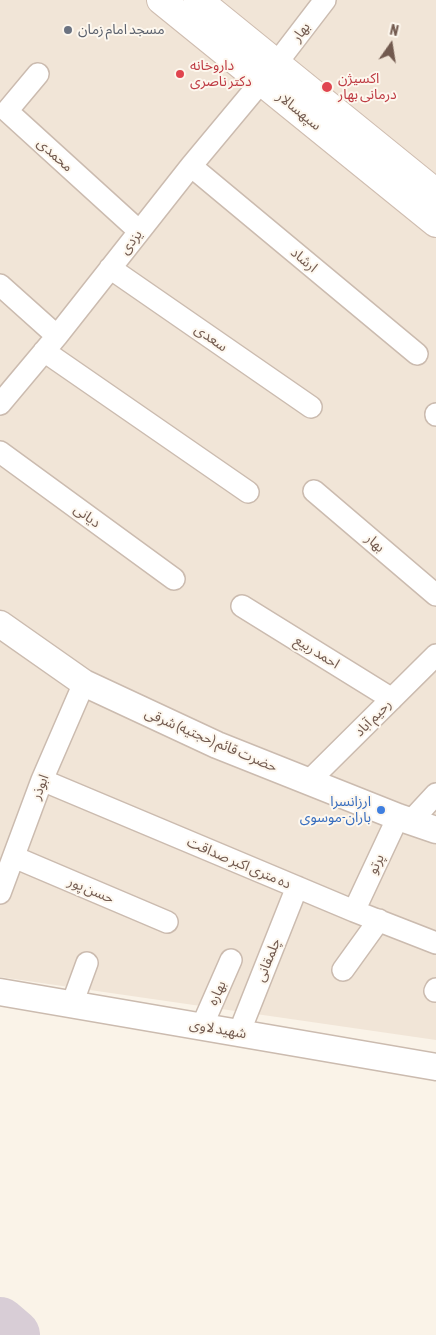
<!DOCTYPE html>
<meta charset="utf-8">
<style>
body{margin:0}
#map{position:relative;width:436px;height:1335px;overflow:hidden;background:#faf3e8;font-family:"Asap Condensed",sans-serif}
canvas{display:block}
.north{position:absolute;left:366px;top:20px;width:50px;height:50px;-webkit-text-stroke:4px #fdf7ee;paint-order:stroke;rotate:13deg;font-size:14px;font-weight:700;line-height:20px;text-align:center;color:#725a4f}
.north::after{content:'';display:block;margin:auto;width:18px;height:22px;background:#725a4f;clip-path:polygon(50% 0,100% 100%,50% 72%,0 100%)}
</style>
<div id="map">
<canvas width="436" height="1335"></canvas>
<div class="north">N</div>
</div>
<script>
const context = document.querySelector('canvas').getContext('2d');
context.lineJoin = 'round';
function fillPath(path, color) { context.fillStyle = color; context.fill(path, 'evenodd'); }
function trace(path, color, width, dash) { context.strokeStyle = color; context.lineWidth = width; context.lineCap = dash ? 'butt' : 'round'; context.setLineDash(dash || []); context.stroke(path); }
function label(font, color, halo, rows, align = 'center') {
  context.font = font + ' "Asap Condensed","Noto Sans Arabic",sans-serif'; context.lineWidth = 4; context.setLineDash([]); context.textBaseline = 'middle'; context.strokeStyle = halo; context.fillStyle = color; for (const [text, x, y, turn = 0] of rows) {
    context.save(); context.translate(x, y); context.rotate((+turn || 0) * Math.PI / 180); context.textAlign = isNaN(turn) ? turn : align; if (halo) context.strokeText(text, 0, 0); context.fillText(text, 0, 0); context.restore();
  }
}
fillPath(new Path2D(`
 M0,0H436V1040L0,977Z`), '#f1e5d7');
trace(new Path2D(`
 M0,1323L14,1335`), '#d8cdd6', 52);
const minor = new Path2D(`
 M38,74L7,111L139,231
 M191,166L417,354
 M110,268L311,407
 M0,285L57,336
 M44,351L248,492
 M0,404L57,336L191,166L276,64L325,0
 M436,414V415
 M0,452L174,579
 M314,491L436,595
 M242,606L392,699
 M42,780L354,911L436,943
 M309,781L436,655
 M411,821L436,794
 M14,857L167,922
 M0,893L42,780L84,683
 M354,911L398,817
 M343,970L379,920
 M435,991L436,989
 M72,1004L87,963
 M202,1026L231,960
 M239,1033L297,887`);
const tertiary = new Path2D(`
 M0,624L84,683L217,745L398,817L436,830
 M0,992L436,1067`);
const secondary = new Path2D(`
 M161,0L436,223
 M198,0L436,193`);
trace(minor, '#cbbbaf', 24);
trace(tertiary, '#cbbbaf', 29);
trace(secondary, '#cfbdb0', 30);
trace(minor, '#fff', 21);
trace(tertiary, '#fff', 26);
trace(secondary, '#fff', 28);
for (const [x, y, r, color] of [
 [68,30,5,"#6b7280"],
 [180,74,5,"#e0444e"],
 [327,87,6,"#e0444e"],
 [381,810,5,"#3f7fe0"]
]) { const dot = new Path2D(); dot.arc(x, y, r, 0, 2 * Math.PI); context.fillStyle = color; context.fill(dot); trace(dot, '#fdf7ee', 2); }
label('14px', '#5b616d', '#fdf7ee', [
 ["مسجد امام زمان",78,30]
], 'left');
label('14px', '#725a4f', '#fdf7ee', [
 ["بهار",301,32,-53],
 ["سپهسالار",299,111,39],
 ["محمدی",55,155,42],
 ["یزدی",131,242,-52],
 ["ارشاد",304,260,40],
 ["سعدی",211,338,35],
 ["دیانی",87,516,36],
 ["بهار",375,543,41],
 ["احمد ربیع",317,652,32],
 ["رحیم آباد",373,718,-45],
 ["حضرت قائم (حجتیه) شرقی",211,740,23],
 ["ابوذر",40,787,-69],
 ["ده متری اکبر صداقت",239,863,23],
 ["پرتو",376,864,-65],
 ["حسن پور",91,890,23],
 ["چلمقانی",268,960,-68],
 ["بهاره",217,993,-66],
 ["شهید لاوی",218,1029,10]
]);
label('14px', '#be3a42', '#fdf7ee', [
 ["داروخانه",190,66],
 ["دکتر ناصری",190,82],
 ["اکسیژن",338,79],
 ["درمانی بهار",338,95]
], 'left');
label('14px', '#366cbe', '#fdf7ee', [
 ["ارزانسرا",371,802],
 ["باران-موسوی",371,818]
], 'right');
</script>
